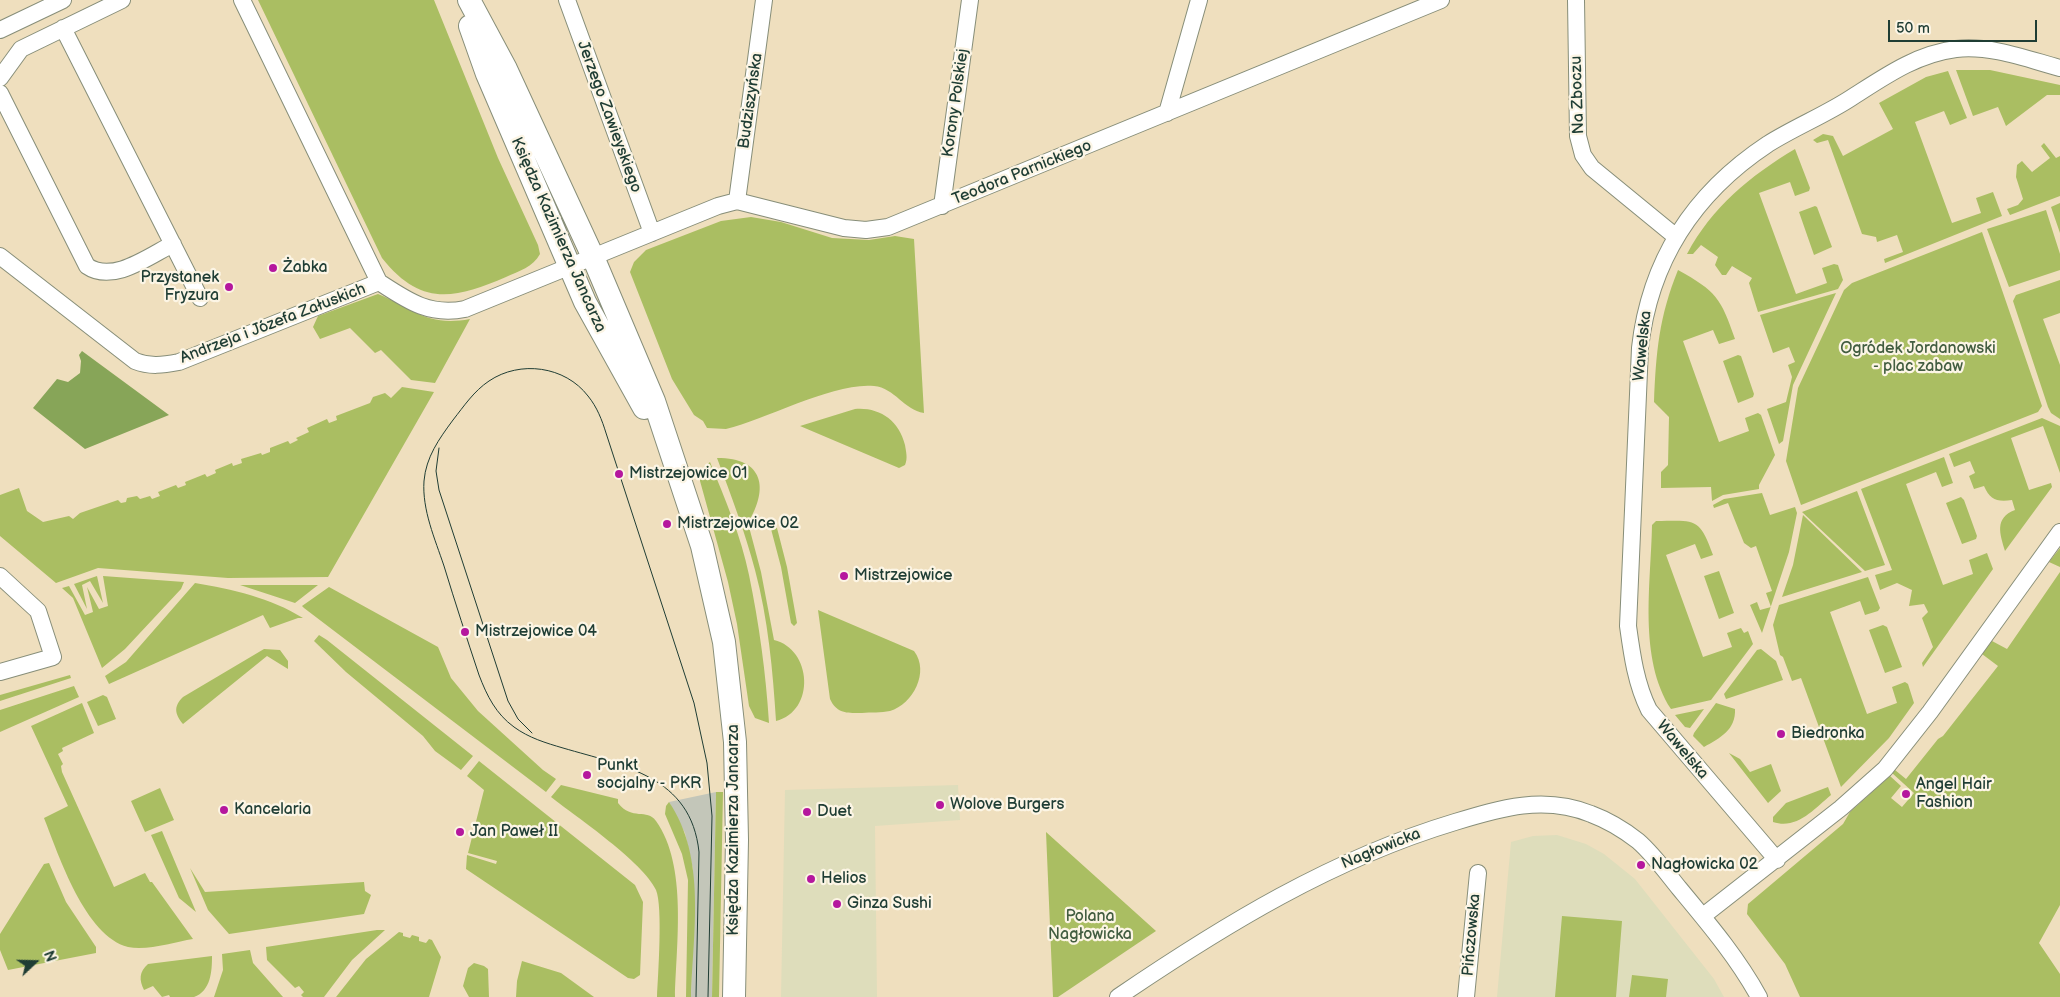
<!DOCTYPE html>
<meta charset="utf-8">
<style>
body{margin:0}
#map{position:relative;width:2060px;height:997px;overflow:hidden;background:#efdfbe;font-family:"Balsamiq Sans",sans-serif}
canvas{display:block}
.north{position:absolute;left:10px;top:937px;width:50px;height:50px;-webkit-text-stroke:4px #fcf5e5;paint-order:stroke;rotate:69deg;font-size:14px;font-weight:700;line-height:20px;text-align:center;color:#1f3d34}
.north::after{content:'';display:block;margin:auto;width:18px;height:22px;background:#1f3d34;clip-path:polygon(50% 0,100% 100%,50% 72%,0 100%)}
.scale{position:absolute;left:1888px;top:20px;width:149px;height:22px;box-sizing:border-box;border:2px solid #1f3d34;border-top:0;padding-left:6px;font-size:15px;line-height:18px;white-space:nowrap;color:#1f3d34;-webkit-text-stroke:4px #fcf5e5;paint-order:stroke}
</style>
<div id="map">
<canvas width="2060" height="997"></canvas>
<div class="north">N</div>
<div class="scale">50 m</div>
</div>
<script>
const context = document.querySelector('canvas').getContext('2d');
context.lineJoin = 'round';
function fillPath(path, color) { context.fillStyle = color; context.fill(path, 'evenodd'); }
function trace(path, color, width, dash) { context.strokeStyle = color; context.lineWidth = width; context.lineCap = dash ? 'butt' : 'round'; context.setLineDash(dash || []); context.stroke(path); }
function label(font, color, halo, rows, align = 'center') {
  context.font = font + ' "Balsamiq Sans",sans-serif'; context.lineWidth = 4.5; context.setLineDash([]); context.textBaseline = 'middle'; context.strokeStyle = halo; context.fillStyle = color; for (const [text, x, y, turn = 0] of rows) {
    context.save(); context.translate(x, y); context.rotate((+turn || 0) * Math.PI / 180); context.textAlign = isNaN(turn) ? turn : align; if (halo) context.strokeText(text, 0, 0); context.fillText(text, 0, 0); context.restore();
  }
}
fillPath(new Path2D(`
 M958,785L960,820L875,826L877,997H781L785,790Z
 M1557,835L1586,844L1604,854L1635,879L1714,979L1724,997H1497L1511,842L1533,836Z`), '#deddbb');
fillPath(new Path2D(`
 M716,792L712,997H691L693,869L685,833L669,802Z`), '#c3c6b9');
fillPath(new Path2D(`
 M258,0H434L498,158L538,245L540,254C533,267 519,271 506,277C454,299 421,307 382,258Z
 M1956,70H1990L2060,85V95H2047L2006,126L1998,107L1973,116Z
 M1948,71L1967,118L1950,125L1944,111L1915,122L1952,223L1981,213L1976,198L1993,192L2002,216L1885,263L1884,259L1903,252L1897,235L1877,242L1876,237L1862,234L1828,140L1817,143L1813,140L1823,134L1833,136L1843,156L1893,129L1879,103L1926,77Z
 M2044,143L2056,158L2060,156V196L2010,215L2007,209L2018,205L2023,199L2016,177L2017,165L2022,161L2032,172L2050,158L2041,146Z
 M1795,149L1810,188L1809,191L1795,196L1790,182L1759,193L1796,294L1827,283L1822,268L1834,264L1838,265L1843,280L1838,289L1758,312L1749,283L1752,278L1732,266L1726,275H1722L1715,265L1718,257L1701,245L1693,254H1687C1712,207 1750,176 1795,149Z
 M2060,203V233L2051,207Z
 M1815,206L1817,207L1832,247L1814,255L1799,212Z
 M2046,210L2060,254V270L2009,287L1987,229Z
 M751,217L781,222L832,238L869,240L895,236L914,239L924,413C904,410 895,388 874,386C834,382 767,419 726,429L707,428L703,421L694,415L672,379L630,272L634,262L646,250L721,221Z
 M1982,232L2042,406L2038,412L1801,505L1786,461L1798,388L1844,290L1852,283Z
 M1678,270C1716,291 1721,298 1735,339L1719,344L1713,330L1683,341L1719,442L1749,431L1745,418L1758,413L1761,415L1775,455L1759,485V489L1723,495L1712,501L1711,487L1661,488V472L1668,465L1669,417L1654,402C1656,352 1659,317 1678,270Z
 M2060,280V313L2043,319L2060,365V419L2051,413L2048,407L2013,301L2016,295Z
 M1836,293L1793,385L1783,441L1779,444L1767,409L1786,402L1792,377L1788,365L1795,362L1789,347L1773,353L1760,315Z
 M378,294C414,309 427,327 470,319L435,383L411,380L381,350L375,353L350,328L320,339L313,327L318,316Z
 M1738,355L1741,356L1754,394L1753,397L1738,403L1723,361Z
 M402,387L434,392L328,577L228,578L98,568L56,583L0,536V495L19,488L27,511L43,522L69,516L73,519L80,513L118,500L121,503L126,502L127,498L137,496L140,499L150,496L152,499L160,496L158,492L176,485L178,488L186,485L185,482L205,474L207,477L216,473L215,470L232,463L233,466L242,463L241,459L261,453L262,455L270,452V448L288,441L290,444L298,440L296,438L309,432L307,428L327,419L329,423L337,420L336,416L370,403L373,397L385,393L391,398Z
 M855,409C879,407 899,420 905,445C906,452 908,458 905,465L899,468L800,426Z
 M2042,418L2060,426V473L2043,426L2011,438L2029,490L2051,483L2052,487L2005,551C2000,534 1994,518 2015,510L2012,500C1997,502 1990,500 1984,486L1974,489L1969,476L1975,473L1970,461L1954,467L1949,454Z
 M1944,457L1953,483L1942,487L1936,472L1906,484L1943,585L1973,574L1969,560L1987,553L1993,569L1923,667L1922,663L1933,647L1922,618L1928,612L1924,604L1909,606L1912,590L1897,583L1880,590L1875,575L1892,570L1861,489Z
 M717,458C764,458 769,488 748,523L761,572L774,640C812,649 816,711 776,721C773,672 768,618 755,570C745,532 731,495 717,458Z
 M710,462C725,499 741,536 749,575C759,623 766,674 769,723L755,718L749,706L737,624L728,582L700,481V471Z
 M1857,491L1885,565L1865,571L1802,512Z
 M1762,493L1770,515L1795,507L1797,513L1789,552L1762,633L1750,605L1757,602L1760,610L1771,607L1766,593L1772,591L1756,546L1751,548L1744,543L1728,503L1714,508L1713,505L1724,499Z
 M1961,497L1964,500L1977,536L1976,539L1962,544L1946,503Z
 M1803,515L1862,572L1782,597L1793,565Z
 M1656,521C1695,521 1699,516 1713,555L1701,559L1695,544L1666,555L1703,657L1732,647L1727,633L1741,628L1744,633L1748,631L1753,644L1711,700L1671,709C1638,658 1651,584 1652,525Z
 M773,526L777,528L787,567L797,623L794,626L791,623L781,567L771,529Z
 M2060,548V567L2049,562Z
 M1719,571L1734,613L1719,619L1704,576Z
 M2060,572V905L2039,943L2060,974V997H1800L1785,964L1747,914L1748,904L1843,824L1850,812L1890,776L1901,786L1891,798L1902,807L1914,793L1892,773L1895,770L1906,779L1938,739L1943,736L1998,666L1982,654L1992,641L2007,649Z
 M97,576L103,603L90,581L82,585L87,609L74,584Z
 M103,576L184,582L181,589L125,649L102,668L73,598L62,588L69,586L85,615L93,612L87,587L99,609L108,606Z
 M1868,577L1880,608L1878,611L1865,615L1860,601L1830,612L1867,714L1897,703L1892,687L1905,682L1908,684L1914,703L1889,738L1841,787L1801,678L1792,681L1783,657L1780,655L1773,625L1779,605Z
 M195,583C232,589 271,598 303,618H298L270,628L263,615L109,684L105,676L126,662Z
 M240,585H318L295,603Z
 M329,587L438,647L451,678L478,711L543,770L556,779L546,792L304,608L302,606Z
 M818,610L914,651C930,672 913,704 890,711C881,713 871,712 862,713C847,713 837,714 830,699Z
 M1883,625L1887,627L1902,667L1885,673L1869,630Z
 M319,635L327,640L473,756L461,770L435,751L423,736L346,672L314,641Z
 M264,649L280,650L288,661V669L267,656L183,724C175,714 173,707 183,697Z
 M1761,649L1776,661L1783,680L1726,699L1724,694L1757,650Z
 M70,675L71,678L0,701V695Z
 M74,686L79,697L0,732V710Z
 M103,695L107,697L116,719L98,726L87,702Z
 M82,703L94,733L62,748L63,751L58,754L63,764L61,766L62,772L114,887L145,873L150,882H152L193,939C174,942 148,951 128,947C85,936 59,856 44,818L68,806L31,726Z
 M1716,703L1735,709C1736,730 1720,738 1704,747L1693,736L1694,733Z
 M1704,709L1690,728L1685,727L1675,715Z
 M1729,753L1740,759L1750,772L1771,764L1781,791L1768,803Z
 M479,761L635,885L643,902L640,975L634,979L628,978L466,869L467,855L496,864L497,861L468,853L484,790L467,776Z
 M561,785L618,799V803C632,821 647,808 656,821C688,866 676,945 675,997H657C658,975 663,907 656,890C643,862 578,818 551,797Z
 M1828,787L1831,795C1814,809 1797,830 1773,822V817L1786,803Z
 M160,788L174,820L145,832L131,801Z
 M716,792H723L719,997H712Z
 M669,802C707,858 693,933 691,997H686L688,880L682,854L665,814L666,806Z
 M162,831L196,912L179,898L151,835Z
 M1046,832L1156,931L1058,997H1053Z
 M49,863L66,902L96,947V953L8,970L0,950V934L44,864Z
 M190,868L205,892L364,882L365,891L371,895L364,914L229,934L208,910Z
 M1562,916L1622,921L1616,997H1555Z
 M377,930H385L352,960L324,997H303L301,995L304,992L299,986L295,988L267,960L266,947Z
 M399,932L403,933V936L410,938L412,935L419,937V941L426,943L429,939L432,940L441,957L429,997H336L366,959Z
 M250,950L253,963L283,997H214L223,970L222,954Z
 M212,956C212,971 211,991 194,997C188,997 177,997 170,997L169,995L162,997L153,986L144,990C139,980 139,972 148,964Z
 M522,961L561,973L594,997H516L517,981Z
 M474,963L484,966L488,969L489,997H469L463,986L468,968Z
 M1632,975L1668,979L1666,997H1629Z`), '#aabe62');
fillPath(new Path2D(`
 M82,351L169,415L85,449L33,408L57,379L68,382L80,373L81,361L79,355Z`), '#87a558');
const street = new Path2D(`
 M242,0L379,282
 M567,0L652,233
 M1576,0L1578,136L1583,155L1592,168L1675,236
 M63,28L200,298
 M0,30L63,0
 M0,78L21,49L122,0
 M0,93L87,266C113,284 149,256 173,244
 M1167,113L1199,0
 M737,201L764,0
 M942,206L970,0
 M0,256L135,361C150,367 163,365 179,362L379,282C408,301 429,316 465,309L718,206L737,201L844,228L866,230L888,227L1441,0
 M0,576L38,611L53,657L0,672
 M1777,860L1649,710C1636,684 1632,655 1628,626L1640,348C1650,259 1694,193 1768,144C1795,127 1825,115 1851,98C1884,77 1916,54 1956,49C1991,45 2027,59 2060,68
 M1703,916L1841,808L1885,769L1930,712L2060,532
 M1118,997C1224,925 1332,859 1455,822C1501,808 1544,795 1591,814C1607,820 1624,830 1638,841C1653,854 1666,872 1679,888C1708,923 1737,957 1759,997
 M1466,997L1478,873`);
const secondary = new Path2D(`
 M469,0L506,69L593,257L654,401L702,546L724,642L735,742L737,840L734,997
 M470,26L487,74L585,302L644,408`);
trace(street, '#878e79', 18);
trace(secondary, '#878e79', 24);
trace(street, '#fff', 16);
trace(secondary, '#fff', 22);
trace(new Path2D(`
 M439,448L436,471L439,490L508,701L518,719L532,733
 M696,997L699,852C691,776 624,766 563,748C546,743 529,738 514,727C496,714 487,696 479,675C467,639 455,602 444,566C435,539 422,510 424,481C426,457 439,439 453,420C464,406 474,391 489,381C520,360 565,366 588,396C597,407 602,420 606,433L694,703L707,763L712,816L708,997`), '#1f3d34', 1);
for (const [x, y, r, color] of [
 [273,268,5,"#b5179e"],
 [229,287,5,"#b5179e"],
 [619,474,5,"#b5179e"],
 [667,524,5,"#b5179e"],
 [844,576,5,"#b5179e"],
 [465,632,5,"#b5179e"],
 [1781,734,5,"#b5179e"],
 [587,775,5,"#b5179e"],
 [1906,794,5,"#b5179e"],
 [940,805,5,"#b5179e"],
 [224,810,5,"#b5179e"],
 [807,812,5,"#b5179e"],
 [460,832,5,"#b5179e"],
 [1641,865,5,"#b5179e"],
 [811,879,5,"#b5179e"],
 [837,904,5,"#b5179e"]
]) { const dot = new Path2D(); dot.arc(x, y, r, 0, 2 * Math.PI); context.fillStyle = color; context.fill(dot); trace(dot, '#fcf5e5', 2); }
label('16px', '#1f3d34', '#fcf5e5', [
 ["Na Zboczu",1578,95,-92],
 ["Budziszyńska",751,101,-82],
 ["Korony Polskiej",956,103,-82],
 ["Jerzego Zawieyskiego",609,117,70],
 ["Teodora Parnickiego",1022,173,-22],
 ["Księdza Kazimierza Jancarza",558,235,66],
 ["Andrzeja i Józefa Załuskich",273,324,-21],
 ["Wawelska",1643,346,-84],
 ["Wawelska",1682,750,50],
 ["Księdza Kazimierza Jancarza",734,830,-90],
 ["Nagłowicka",1381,849,-22],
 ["Pińczowska",1472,935,-85]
]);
label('16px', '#1f3d34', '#fcf5e5', [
 ["Żabka",283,268],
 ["Przystanek",219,278,"right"],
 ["Fryzura",219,296,"right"],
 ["Mistrzejowice 01",629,474],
 ["Mistrzejowice 02",677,524],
 ["Mistrzejowice",854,576],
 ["Mistrzejowice 04",475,632],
 ["Biedronka",1791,734],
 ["Punkt",597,766],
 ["socjalny - PKR",597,784],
 ["Angel Hair",1916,785],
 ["Fashion",1916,803],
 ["Wolove Burgers",950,805],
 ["Kancelaria",234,810],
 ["Duet",817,812],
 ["Jan Paweł II",470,832],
 ["Nagłowicka 02",1651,865],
 ["Helios",821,879],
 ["Ginza Sushi",847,904]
], 'left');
label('16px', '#425d40', '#fcf5e5', [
 ["Ogródek Jordanowski",1918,349],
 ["- plac zabaw",1918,367],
 ["Polana",1090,917],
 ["Nagłowicka",1090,935]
]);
</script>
